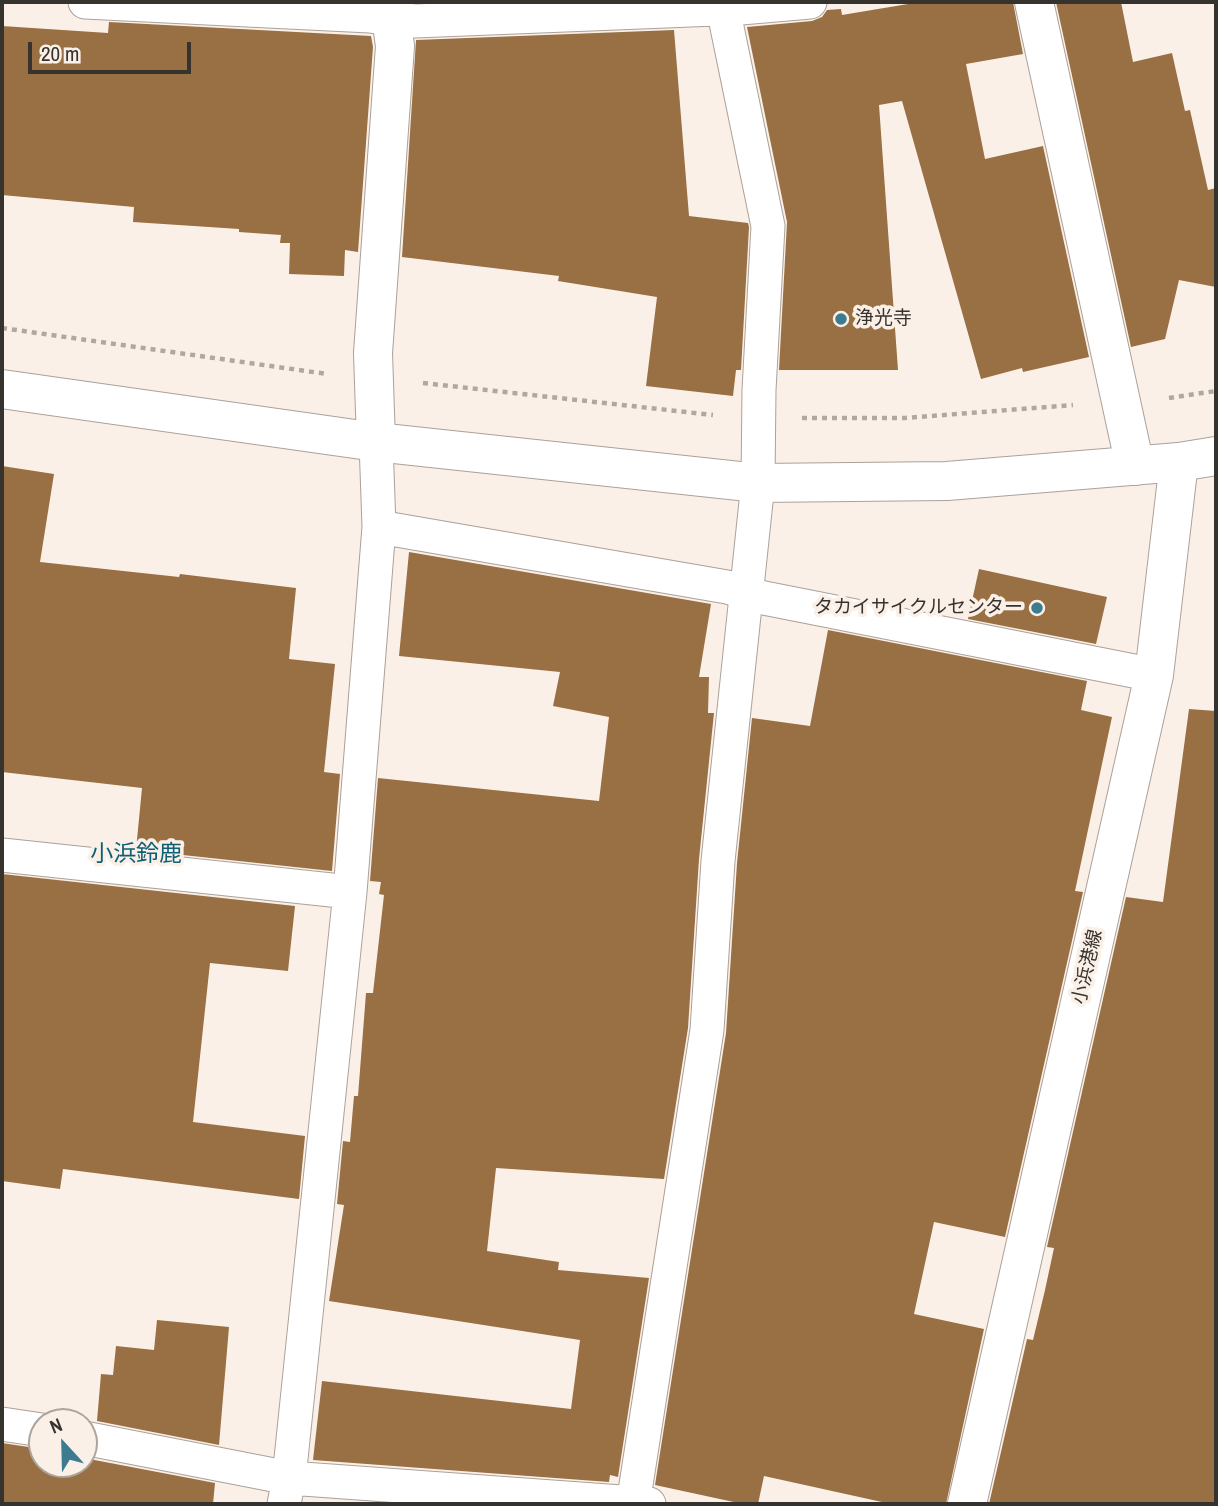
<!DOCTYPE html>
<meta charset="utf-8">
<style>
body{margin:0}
#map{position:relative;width:1218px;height:1506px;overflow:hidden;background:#fbf0e7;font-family:"Archivo Narrow",sans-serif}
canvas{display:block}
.frame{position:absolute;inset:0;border:4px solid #36332f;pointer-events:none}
.north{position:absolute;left:28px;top:1408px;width:70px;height:70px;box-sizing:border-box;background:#fbf0e7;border:2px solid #aca49d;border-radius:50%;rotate:338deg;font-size:19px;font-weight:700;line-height:28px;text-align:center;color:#36332f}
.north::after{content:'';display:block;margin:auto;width:24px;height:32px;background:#3d7b91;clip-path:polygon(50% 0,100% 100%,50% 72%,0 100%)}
.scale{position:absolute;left:28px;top:42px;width:163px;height:32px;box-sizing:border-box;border:4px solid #36332f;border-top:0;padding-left:9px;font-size:21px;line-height:24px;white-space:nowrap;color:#36332f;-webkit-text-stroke:5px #fbf0e7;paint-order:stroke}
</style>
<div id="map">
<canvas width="1218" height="1506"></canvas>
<div class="frame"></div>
<div class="north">N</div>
<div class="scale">20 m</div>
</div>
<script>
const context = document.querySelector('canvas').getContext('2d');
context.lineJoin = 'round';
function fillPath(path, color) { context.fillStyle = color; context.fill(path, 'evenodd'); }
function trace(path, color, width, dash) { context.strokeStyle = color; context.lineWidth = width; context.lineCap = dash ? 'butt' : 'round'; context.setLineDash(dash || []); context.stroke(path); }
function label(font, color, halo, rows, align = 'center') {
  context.font = font + ' "Archivo Narrow","Noto Sans JP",sans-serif'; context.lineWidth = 7; context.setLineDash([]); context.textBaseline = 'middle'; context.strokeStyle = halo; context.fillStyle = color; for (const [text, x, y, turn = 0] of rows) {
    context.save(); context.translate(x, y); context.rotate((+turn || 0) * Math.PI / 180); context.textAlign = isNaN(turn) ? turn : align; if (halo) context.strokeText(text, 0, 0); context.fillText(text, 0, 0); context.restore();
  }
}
fillPath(new Path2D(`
 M920,2H1013L1023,54L966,64L985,159L1043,146L1089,357L1023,372L1022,368L981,379L902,101L879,105L898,370H779L787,222L747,27L812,21L822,17L827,10L841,9L842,15Z
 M1056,2H1121L1133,62L1172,53L1185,111L1190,110L1208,190L1216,188V287L1179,280L1165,339L1131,347Z
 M109,22L371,36L373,47L358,252L345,250L344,276L289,274L290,243H280L281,235L239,232V229L133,222L134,207L2,195V26L108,33Z
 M674,30L689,216L748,223L749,227L741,370H736L733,396L646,386L657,297L558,281L559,276L402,257L416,40Z
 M2,466L54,474L40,562L179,577L180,574L296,588L289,659L335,664L324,772L340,774L332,871L136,850L142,788L2,772Z
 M409,552L711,604L699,677H709L708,713H714L699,859L688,1028L664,1179L496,1168L487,1251L559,1262L558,1270L649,1278L618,1477L610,1475L609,1482L313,1460L322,1381L571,1409L580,1340L329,1301L344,1205L337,1204L343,1141L350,1142L354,1096H358L366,993H373L384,895L379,894L381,882L370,881L378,778L599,801L609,717L553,706L560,672L399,656Z
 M979,569L1107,597L1096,644L968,619Z
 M828,630L1087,681L1081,710L1112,717L1075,891L1083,892L1005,1237L934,1222L914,1314L984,1329L946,1504H891L764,1476L758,1504H743L655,1485L726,1033L737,863L752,718L810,726Z
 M1189,709L1216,711V1504H989L1027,1339L1033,1340L1045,1290L1054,1248L1047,1247L1126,897L1163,902Z
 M2,874L295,906L288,971L210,963L193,1122L305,1136L299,1199L63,1169L60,1189L2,1181Z
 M157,1320L229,1327L219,1445L97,1421L101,1374L113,1375L116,1346L154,1350Z
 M2,1443L42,1449V1464H84V1458L215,1483L213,1504H2Z`), '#996f44');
const lane = new Path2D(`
 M85,2L370,16L415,21L741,8L810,2
 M379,527L727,587L764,598L1154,675
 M2,855L350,892
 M2,1424L42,1430
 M84,1438L289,1478L649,1504
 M284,1504L289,1478L350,892L379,527L376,442
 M633,1504L707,1030L718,861L758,483L759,390L768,226L723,8`);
const street = new Path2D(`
 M1034,2L1135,466
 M376,442L373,353L395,46L389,2`);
const secondary = new Path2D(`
 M2,389L376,442L758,483L947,481L1179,462`);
const primary = new Path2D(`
 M967,1504L1154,675L1179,462L1216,456`);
trace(lane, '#aba199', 35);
trace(street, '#aba199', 40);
trace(secondary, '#aba199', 40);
trace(primary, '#aba199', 40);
trace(new Path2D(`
 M2,328L327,374
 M423,383L713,415
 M1169,398L1216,391
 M802,418H905L1073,405`), '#b0a8a0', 4.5, [5, 5]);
trace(lane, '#fff', 33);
trace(street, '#fff', 38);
trace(secondary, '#fff', 38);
trace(primary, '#fff', 38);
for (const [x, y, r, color] of [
 [841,319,7,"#3d7b91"],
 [1037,608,7,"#3d7b91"]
]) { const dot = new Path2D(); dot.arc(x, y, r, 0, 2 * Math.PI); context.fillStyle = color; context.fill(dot); trace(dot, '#fbf0e7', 2.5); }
label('19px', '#36332f', '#fbf0e7', [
 ["浄光寺",855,319],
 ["タカイサイクルセンター",1023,608,"right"]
], 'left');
label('19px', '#36332f', '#fbf0e7', [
 ["小浜港線",1088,967,-77]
]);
label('23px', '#0d5f76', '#fbf0e7', [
 ["小浜鈴鹿",136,855]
]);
</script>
